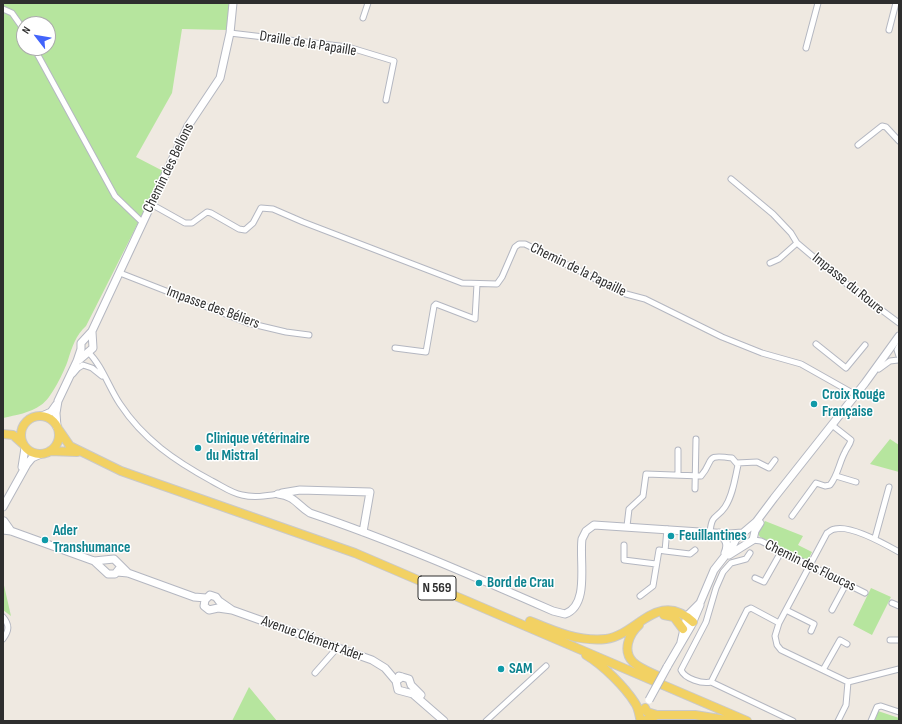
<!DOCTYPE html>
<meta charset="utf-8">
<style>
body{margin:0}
#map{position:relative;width:902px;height:724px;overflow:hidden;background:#efe9e1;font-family:"Sofia Sans Condensed",sans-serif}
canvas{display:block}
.frame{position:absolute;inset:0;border:4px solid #2e2e2e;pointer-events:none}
.north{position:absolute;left:16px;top:16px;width:40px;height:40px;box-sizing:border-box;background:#fff;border:1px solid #ababab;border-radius:50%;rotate:301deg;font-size:11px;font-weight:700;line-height:16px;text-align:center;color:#2e2e2e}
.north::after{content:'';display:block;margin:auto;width:14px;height:18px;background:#4264fb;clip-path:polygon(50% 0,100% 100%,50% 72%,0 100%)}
</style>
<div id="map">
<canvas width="902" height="724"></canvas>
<div class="frame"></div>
<div class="north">N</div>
</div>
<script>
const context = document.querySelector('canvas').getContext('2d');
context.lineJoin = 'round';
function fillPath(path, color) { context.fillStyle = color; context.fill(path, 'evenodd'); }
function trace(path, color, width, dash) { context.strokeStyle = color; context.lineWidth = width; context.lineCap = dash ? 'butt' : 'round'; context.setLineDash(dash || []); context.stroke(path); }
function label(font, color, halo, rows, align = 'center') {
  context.font = font + ' "Sofia Sans Condensed",sans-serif'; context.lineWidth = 3; context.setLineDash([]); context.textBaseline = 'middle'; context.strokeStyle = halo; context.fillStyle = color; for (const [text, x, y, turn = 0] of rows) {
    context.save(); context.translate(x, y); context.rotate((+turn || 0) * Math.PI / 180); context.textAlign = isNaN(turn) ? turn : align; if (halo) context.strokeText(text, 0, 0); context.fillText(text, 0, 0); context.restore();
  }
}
fillPath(new Path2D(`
 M3,3H230L227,30L182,29L172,93L136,157L163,171L137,225L86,326C76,335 72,347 68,360C64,372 51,399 41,405C30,413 16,415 3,418ZM24,24H48V48H24Z
 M890,439L899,445V472L870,464Z
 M765,521L803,536L798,545L812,552L809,558L806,560L760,537L757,532Z
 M3,581L11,616L3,610Z
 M871,588L891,597L872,635L853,625Z
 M249,687L277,721H232Z
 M878,711L899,718V721H875Z`), '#b6e59e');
const street = new Path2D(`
 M3,9L12,13L24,30
 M363,18L368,3
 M889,30L896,3
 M230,33L348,47L394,61L386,100
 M34,48L115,196L143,223
 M806,48L818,3
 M858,145L882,126L886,127L899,141
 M731,179L773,214L791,233L797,243L836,276L899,323
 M151,204L185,223H192L207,212L211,213L239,229L245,230L253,223L261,208L273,209L303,222L462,283L497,284L502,277L515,247L519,244H525L626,294L645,299L722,337L762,353L801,364L856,395
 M770,263L779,259L797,243
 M120,273L248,323L286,332L309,335
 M816,344L846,368L865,345
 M899,346L897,350L899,356
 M395,348L426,352L434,306L436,304L475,319L477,284
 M88,352C102,365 109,388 120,404C143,439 175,461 212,481C222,486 231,493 242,495C254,498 266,496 278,494
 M879,369L890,361L898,360
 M73,374L78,368L83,365L92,368L102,376
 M737,463L757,462L769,468L775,460
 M678,475V450
 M836,476L856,482
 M695,489L696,439
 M792,516L816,483L825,486L830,485C838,475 839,463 845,452C847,447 850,445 851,440L832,425
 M627,526L629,509L643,496L646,474L701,476C715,460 703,454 732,458L738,465C735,478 733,495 725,507C716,520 712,513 710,532
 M875,538L889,487
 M753,540L761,541L865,593
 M624,545V560L656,564
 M665,551L690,554L695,550
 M899,552C885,544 850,525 835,529C832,529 829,532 827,533L779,623L775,636L777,645L781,650L848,682L899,669
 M750,553L746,559L731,563L723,572L716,588L706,622L681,670C685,679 702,684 711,682L793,721
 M755,578L764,582L781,552
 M640,596L653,586L659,550L665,551L667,529
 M892,603L899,606
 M786,610L814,624L811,631
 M832,610L846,584
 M3,617C10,625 9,631 3,639
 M890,640H899
 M823,670L840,640L847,644
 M315,673L338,647
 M711,682L747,610L751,608L779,623
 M486,721L546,666
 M838,721L846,705L848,682
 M871,721L877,707L881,706L899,712`);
const secondary = new Path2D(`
 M79,360L93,348L92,332
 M42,416L51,412L56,405
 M57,427L56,413L58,401L77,361L81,349V343L92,331L188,126L220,78L230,33L233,3
 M22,467L25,448
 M282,493L300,490L370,492L363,532
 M278,494C295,496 297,505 310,513C393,541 473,576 553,611L565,614C590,605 579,561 582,539L586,531L594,525L730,534L742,533
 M3,507L27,464L32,458L41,454
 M4,521L11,531
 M3,530L11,531L94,561L114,559L128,573
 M719,533C726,539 729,544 725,553
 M729,555L753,540L755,531L760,523
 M94,561L108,574H115L119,569
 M117,572L128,573L194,597L206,598
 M232,610L219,601L216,597L210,595L205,600L204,606L209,610L218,608L232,610L372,660L385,668L396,681
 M681,642L687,616L700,603L714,570L732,547L736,539L756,522L774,498L865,383L899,336
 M667,667L691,626L700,605
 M399,676L409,679L411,685L421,695
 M402,677L396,681L398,690L413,694L444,721`);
const primary = new Path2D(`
 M21 435a19 19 0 1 1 38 0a19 19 0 1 1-38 0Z
 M59,430L70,446L121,471L355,553L747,721
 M3,434L13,435L23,444
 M50,451L77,452
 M664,615L674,617L683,629
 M530,621C554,631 579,642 606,639C637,635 658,589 693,622
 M639,625C629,634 622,651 633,662C639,668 650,672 658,676
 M586,655C603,665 625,687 635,703C638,707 639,713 640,718
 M645,708L647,712L657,715
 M644,721L657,715H695L732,721`);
trace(street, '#b4b7c1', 7);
trace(secondary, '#b4b7c1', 9);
trace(primary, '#c9c9c9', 10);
trace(street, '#fff', 5);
trace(secondary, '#fff', 7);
trace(primary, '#f2d163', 8);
const secondaryBridge = new Path2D(`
 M649,700L667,667`);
trace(secondaryBridge, '#b4b7c1', 9, []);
trace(secondaryBridge, '#fff', 7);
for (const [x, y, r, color] of [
 [814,404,4,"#0f9aa8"],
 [198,448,4,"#0f9aa8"],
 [671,536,4,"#0f9aa8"],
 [45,540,4,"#0f9aa8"],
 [479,583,4,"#0f9aa8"],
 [501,669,4,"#0f9aa8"]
]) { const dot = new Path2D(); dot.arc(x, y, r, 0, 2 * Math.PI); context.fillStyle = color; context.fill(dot); trace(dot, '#fff', 1.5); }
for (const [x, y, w] of [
 [437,588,38]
]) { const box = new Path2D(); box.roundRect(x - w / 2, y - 12, w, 24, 3); context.fillStyle = '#fff'; context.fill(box); trace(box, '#2e2e2e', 1); }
label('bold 14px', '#2e2e2e', null, [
 ["N 569",437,588]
]);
label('15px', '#2e2e2e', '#fff', [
 ["Draille de la Papaille",308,44,9],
 ["Chemin des Bellons",169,168,-64],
 ["Chemin de la Papaille",578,270,26],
 ["Impasse du Roure",848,284,39],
 ["Impasse des Béliers",213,308,20],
 ["Chemin des Floucas",810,566,26],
 ["Avenue Clément Ader",312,639,20]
]);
label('bold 15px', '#0d838f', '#fff', [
 ["Croix Rouge",822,395],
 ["Française",822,412],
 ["Clinique vétérinaire",206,439],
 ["du Mistral",206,456],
 ["Ader",53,531],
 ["Transhumance",53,548],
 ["Feuillantines",679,536],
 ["Bord de Crau",487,583],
 ["SAM",509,669]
], 'left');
</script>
